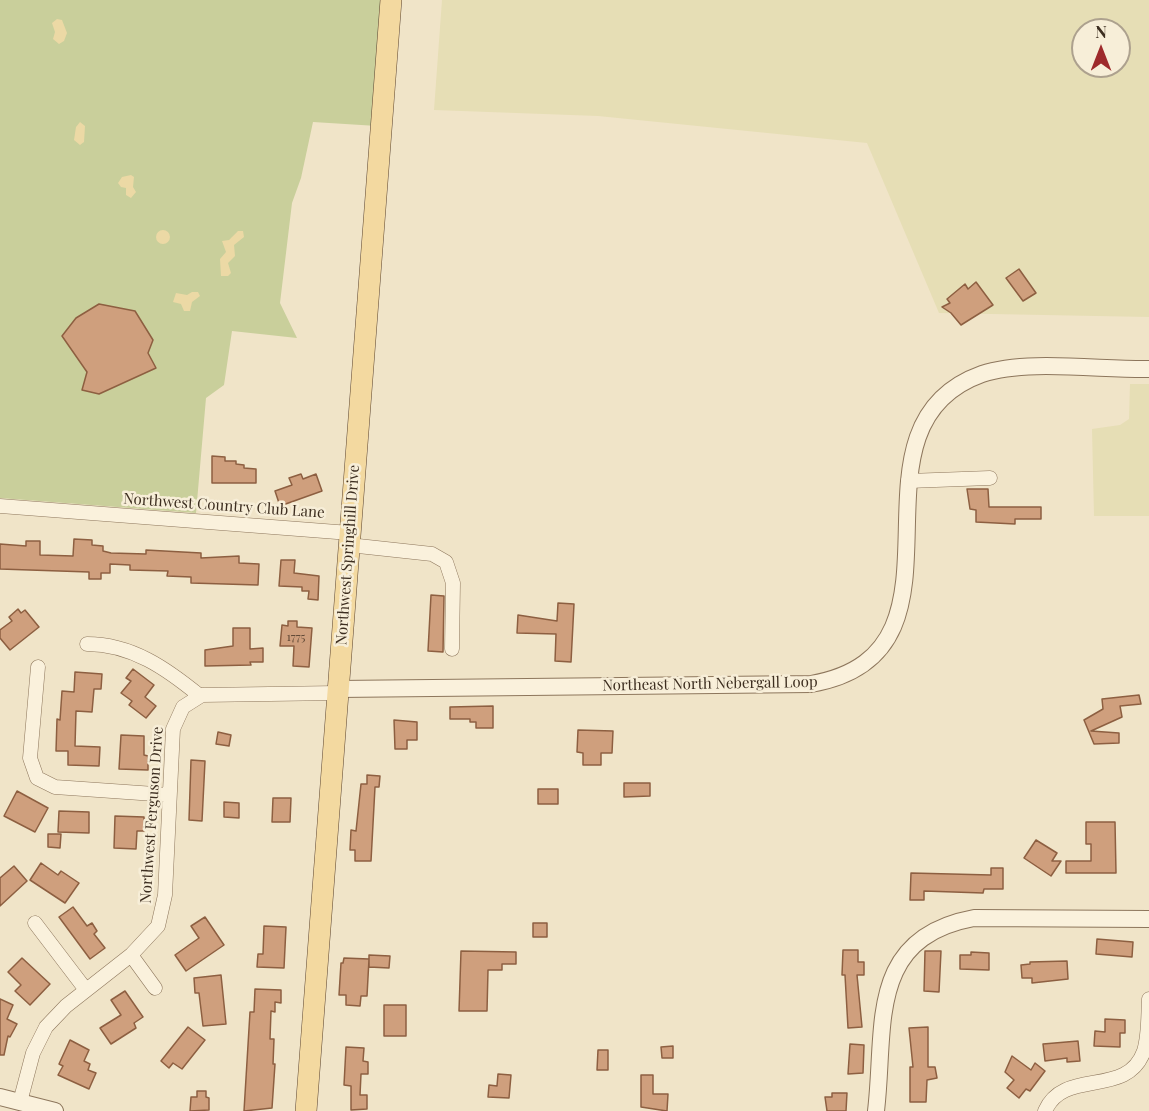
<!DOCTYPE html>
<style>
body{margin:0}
#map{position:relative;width:1149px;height:1111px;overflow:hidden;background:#f0e4c8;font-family:"Playfair Display",serif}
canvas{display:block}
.north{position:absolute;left:1071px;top:18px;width:60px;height:60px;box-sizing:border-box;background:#f7eed8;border:2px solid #ada18e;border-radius:50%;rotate:0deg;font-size:16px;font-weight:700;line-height:24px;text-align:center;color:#3d2e20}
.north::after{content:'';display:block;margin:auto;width:21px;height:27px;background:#9e2a2b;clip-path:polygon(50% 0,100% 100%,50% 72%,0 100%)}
</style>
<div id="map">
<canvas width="1149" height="1111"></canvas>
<div class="north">N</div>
</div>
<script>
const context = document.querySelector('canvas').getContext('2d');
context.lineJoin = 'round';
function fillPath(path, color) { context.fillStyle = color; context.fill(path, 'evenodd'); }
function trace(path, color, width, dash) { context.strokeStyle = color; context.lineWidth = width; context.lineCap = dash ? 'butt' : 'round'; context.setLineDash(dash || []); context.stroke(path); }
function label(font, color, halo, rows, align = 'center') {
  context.font = font + ' "Playfair Display",serif'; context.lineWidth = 5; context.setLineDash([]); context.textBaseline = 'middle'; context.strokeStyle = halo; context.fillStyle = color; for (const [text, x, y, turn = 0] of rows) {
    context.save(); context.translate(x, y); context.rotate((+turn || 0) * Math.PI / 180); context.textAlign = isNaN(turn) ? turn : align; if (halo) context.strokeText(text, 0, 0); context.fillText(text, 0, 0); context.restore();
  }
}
fillPath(new Path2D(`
 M442,0H1149V317L939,313L867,143L598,116L434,110ZM1083,30H1119V66H1083Z
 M1130,384H1149V516H1094L1092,429L1120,425L1129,419Z`), '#e6deb5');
fillPath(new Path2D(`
 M0,0H386L377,126L313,122L301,178L292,203L280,303L297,338L232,331L224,385L206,398L196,513L0,498Z`), '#c9cf9b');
fillPath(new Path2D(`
 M57,19L62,20L67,33L64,41L59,44L53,39L55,32L52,23Z
 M80,122L85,126L84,142L80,145L74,140L76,127Z
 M131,175L134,177L133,187L136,192L131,198L126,195V188L121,187L118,183L122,177Z
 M156 237a7 7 0 1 1 14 0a7 7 0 1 1-14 0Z
 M238,231H243L244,237L234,245L235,256L228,263L231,273L228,276H221L220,259L226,252L222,241L229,240Z
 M192,292H198L200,296L192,302L190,311H184L181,304L173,302L176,293L187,295Z`), '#ecd9a5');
const building = new Path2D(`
 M1019,269L1036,293L1023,301L1006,278Z
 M976,282L993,305L961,325L951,313L942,307L950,303L947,299L965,284L968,289Z
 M99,304L135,311L153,340L148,353L156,368L99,394L82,390L87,372L62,336L76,318Z
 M212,456L225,457V461H236V464L244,465V468L256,469V483H212Z
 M301,474L303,479L316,474L322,491L280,506L275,491L292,485L289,478Z
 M967,489H988L989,507H1041V519H1015V524L976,522V510L970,509Z
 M74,539L92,540V545L103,546V551L111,553L146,554V550L201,553V558L239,556V563L259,564L258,585L191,583V577L167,576L168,571L130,570V565L110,564V573H101V579H89V572L0,569V544L26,546V541H40V555L73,556Z
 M281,560H295L294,573L319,576L318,600L308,599L309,591H302V587L279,586Z
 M431,595L444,596L443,652L428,651Z
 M558,603L574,604L571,662L555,661L556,634L517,633L518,615L557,621Z
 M18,609L21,613L25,610L39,627L10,650L0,638V630L12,621L9,617Z
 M288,621H297V627L312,628L309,667L293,666L294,646H280L282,625L288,626Z
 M233,628H250V649L263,648V662H250L251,665L205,666V650L233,646Z
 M133,669L154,685L145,697L156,706L146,718L129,705L132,701L121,693L131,681L126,678Z
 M75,672L102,674L101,689H94L92,712L76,711L75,746L100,747L99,766L68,765V751H56L57,719L60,720L62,691L74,692Z
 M1139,695L1141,704L1120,706L1122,717L1091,731L1119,733V743L1094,744L1084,720L1103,709L1102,699Z
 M493,706V728H476V722H470V719H450V707Z
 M394,720L417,722V740H407V749H395Z
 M578,730L613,731L612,753H601V765H583V753L577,752Z
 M218,732L231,735L229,746L216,744Z
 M121,735L144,736V755L148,756V770L119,769Z
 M191,760L205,761L202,821L189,820Z
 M367,775L380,776L379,787H375L371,861H355V850H350L351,830L356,831L361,784H367Z
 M624,783H650V796L624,797Z
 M538,789H558V804H538Z
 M17,791L48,808L35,832L4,816Z
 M273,798H291L290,822H272Z
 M224,802L239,803V818L224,817Z
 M59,811L89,812V833L58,832Z
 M115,816L144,817V831H137L136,849L114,848Z
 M1086,822H1115L1116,873H1066V861H1091V844H1086Z
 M48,834H61L60,848L48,847Z
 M1036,840L1057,853L1052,861H1061L1051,876L1024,858Z
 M41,863L58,875L61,871L79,883L65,903L30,880Z
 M14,866L27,881L0,906V878Z
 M991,868H1003V889H984L983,893L924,891V900H910L911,873L991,875Z
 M73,907L87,926L92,923L97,931L94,934L105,948L90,959L59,917Z
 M205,917L224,945L186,971L175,955L199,938L191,926Z
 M533,923H547V937H533Z
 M264,926L286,927L284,968L257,967L258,954H263Z
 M1097,939L1133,942L1132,957L1096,954Z
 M843,950H858V962H864V975H857L862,1027L848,1028L845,975H842Z
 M461,951L516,952V964H502V970H488L487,1011H459Z
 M925,951H941L939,992L924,991Z
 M971,952L989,953V970L960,969V955H971Z
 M369,955L390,956L389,968L369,967Z
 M22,958L50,984L30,1005L15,991L21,985L8,972Z
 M344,958L369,959L367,996H361L360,1006L346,1005V995H339L341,963H343Z
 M1067,961L1068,979L1032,983V978H1022L1021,965L1030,964V962Z
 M221,975L226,1024L203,1026L199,993H195L194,978Z
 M255,989L281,990V1003L275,1002V1012L271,1011L270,1039H274L273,1064H275L272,1108L244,1111L250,1012H254Z
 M125,991L143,1017L134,1023L136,1028L111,1044L100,1028L121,1015L111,1000Z
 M0,999L13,1005L7,1019L17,1024L10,1037L8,1036L4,1055H0Z
 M384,1005H406V1036H384Z
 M1105,1019L1125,1020V1033H1120V1047L1094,1046L1095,1031L1105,1032Z
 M188,1027L205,1040L182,1069L173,1063L169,1068L161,1061Z
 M928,1027V1067H935L937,1078L927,1080L926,1102H910V1067H913L909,1028Z
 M70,1040L89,1050L84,1061L90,1064L88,1070L96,1073L89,1089L58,1075L63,1066L59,1064Z
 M1078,1041L1080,1061L1067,1062V1058L1045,1061L1043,1044Z
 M850,1044L864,1045L863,1073L848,1074Z
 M673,1046V1058H662L661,1047Z
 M346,1047L364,1048L363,1061L368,1062V1074H361L360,1095H367V1109L351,1110V1086L344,1085Z
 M598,1050H608V1070H597Z
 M1012,1056L1031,1070L1035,1063L1045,1071L1030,1091L1026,1089L1019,1098L1007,1088L1014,1080L1005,1072Z
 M498,1074L511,1075L509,1098L488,1097L489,1085L497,1086Z
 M641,1075H653V1094H668L667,1111L641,1107Z
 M197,1091H206V1097L209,1098V1110L190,1111L191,1097H197Z
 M832,1093H847L846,1111H827L825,1097H832Z`);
fillPath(building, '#cf9f7d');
trace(building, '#8d5f41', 1.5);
const minor = new Path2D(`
 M908,481L990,478
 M0,506L350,533
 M349,545L432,554L446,562L453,583L452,649
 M87,644C132,644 167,669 200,696
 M38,667L30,758L37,778L55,787L169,795
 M35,923L86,990
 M131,955L155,988
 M20,1102L33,1053L46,1027L66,1006L131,955L158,926L165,895L173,729L183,707L202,695L337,693
 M1045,1111C1064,1067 1127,1099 1144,1051C1149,1035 1148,1016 1149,999`);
const tertiary = new Path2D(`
 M338,689L811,684C989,653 831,428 982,374C1026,359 1101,370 1149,369
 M0,1097L55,1111
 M876,1111C886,1027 866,938 974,918L1149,919`);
const primary = new Path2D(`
 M306,1111L391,0`);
trace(minor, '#8d765c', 15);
trace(tertiary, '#8d765c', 18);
trace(primary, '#5b4430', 22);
trace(minor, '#faf1dc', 14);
trace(tertiary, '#faf1dc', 16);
trace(primary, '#f3d9a0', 21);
label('12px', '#624a37', null, [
 ["1775",296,637]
]);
label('15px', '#3d2e20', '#f7eed8', [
 ["Northwest Country Club Lane",224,506,4],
 ["Northwest Springhill Drive",348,555,-86],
 ["Northeast North Nebergall Loop",710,684,-1],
 ["Northwest Ferguson Drive",152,815,-86]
]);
</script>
